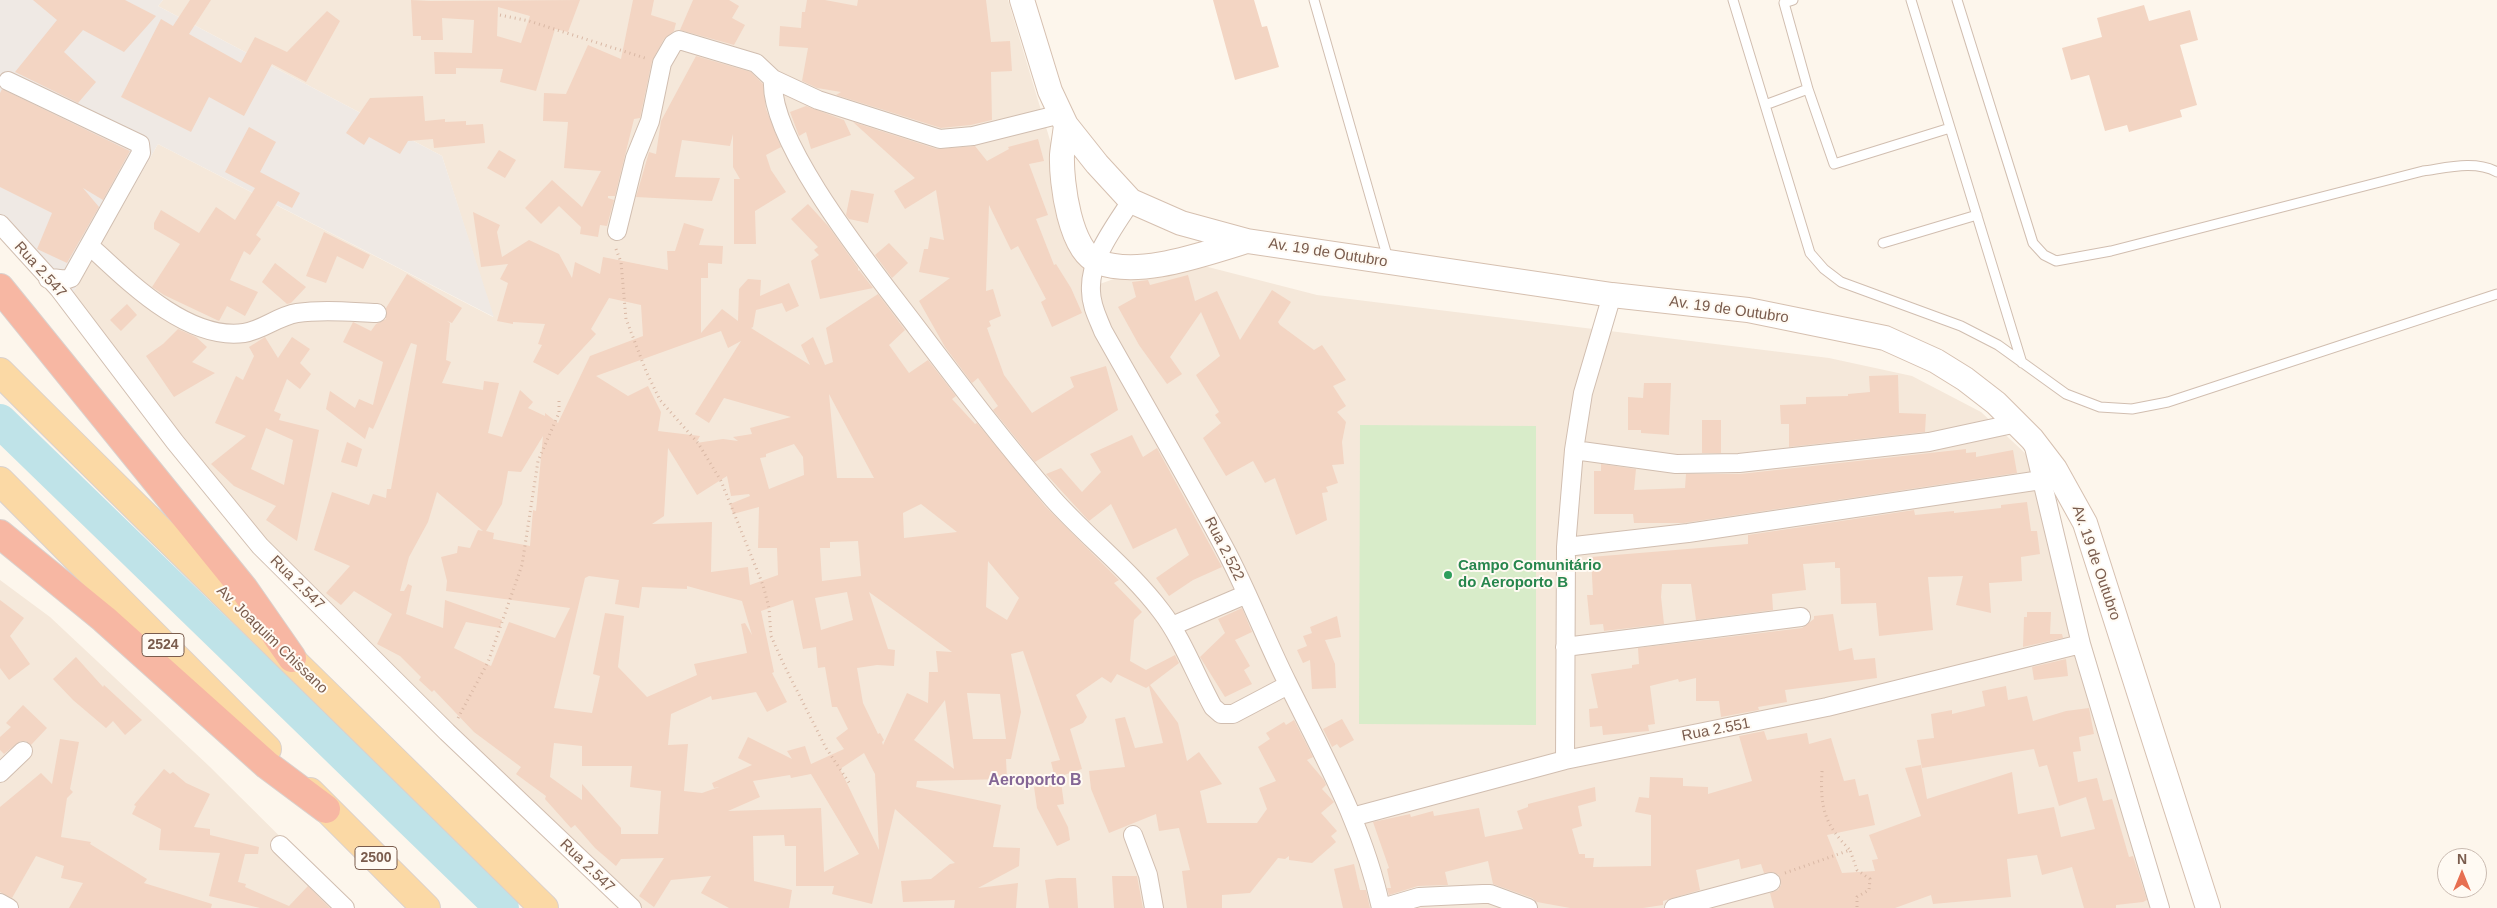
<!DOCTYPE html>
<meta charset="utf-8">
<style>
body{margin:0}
#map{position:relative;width:2497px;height:908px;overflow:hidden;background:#fdf6ec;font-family:Helvetica,sans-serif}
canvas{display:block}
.north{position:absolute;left:2437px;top:848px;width:50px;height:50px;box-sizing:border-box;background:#fffaf3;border:1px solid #cabbb1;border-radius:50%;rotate:0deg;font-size:14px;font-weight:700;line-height:20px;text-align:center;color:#7a5c4d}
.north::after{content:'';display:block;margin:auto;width:18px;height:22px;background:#e76f51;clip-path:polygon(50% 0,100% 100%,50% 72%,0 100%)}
</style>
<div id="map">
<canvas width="2497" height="908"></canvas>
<div class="north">N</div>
</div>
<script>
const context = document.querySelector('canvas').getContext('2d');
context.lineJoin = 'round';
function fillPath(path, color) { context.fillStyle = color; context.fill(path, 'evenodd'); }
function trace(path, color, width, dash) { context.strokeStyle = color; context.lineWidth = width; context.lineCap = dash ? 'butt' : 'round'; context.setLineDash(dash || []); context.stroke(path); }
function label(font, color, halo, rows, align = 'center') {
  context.font = font + ' Helvetica,sans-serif'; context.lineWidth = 4; context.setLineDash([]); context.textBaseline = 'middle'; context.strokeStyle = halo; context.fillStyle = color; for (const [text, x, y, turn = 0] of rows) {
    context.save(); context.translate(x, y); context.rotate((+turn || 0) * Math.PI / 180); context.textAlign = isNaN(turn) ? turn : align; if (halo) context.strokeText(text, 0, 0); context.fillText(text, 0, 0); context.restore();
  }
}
fillPath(new Path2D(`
 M163,0H1008L1055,157L1079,258L1094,286L1173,258L1317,295L1829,358L1912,376L1981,412L2026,454L2091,643L2169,908H623L485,781L349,645L66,305L158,144L493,317L442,156L158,6Z
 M0,580L50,617L209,766L352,908H0Z`), '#f5e8da');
fillPath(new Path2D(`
 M0,0H163L158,6L442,156L494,317L158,144L66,305L0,231Z`), '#efe9e4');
fillPath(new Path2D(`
 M1360,425L1536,426V725L1359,724Z`), '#d8ecc9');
trace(new Path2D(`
 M0,421L502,908`), '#bfe3e8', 34);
fillPath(new Path2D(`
 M33,0H125L156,16L124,52L83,30L64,52L96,82L78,103L15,72L57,20Z
 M190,0H211L189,34L241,63L255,37L287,52L327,11L340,21L306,82L272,64L244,116L209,97L191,132L121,97L161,19L173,26Z
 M411,0L431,1L580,0L568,32L555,29L536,91L500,82L503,69L456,68V74H435L434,52L472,53L474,20L442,18L443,40H421V36H413ZM498,7L530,16L521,43L497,36Z
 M633,0H654L651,15L676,23L674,31L664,39L652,61L640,118L634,119L615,196H608V198L614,200L607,226L600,225L598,237L580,234L581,227L559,206L541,224L525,208L552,180L582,207L601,171L564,168L568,122L543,121L544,93L566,94L588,45L621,59Z
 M693,0H729L739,6L732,18L745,25L734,45L680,30Z
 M807,0H825L857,6L858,0H986L991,42L1010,41L1012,71L991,72L992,120L971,125L941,128L836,95L841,92L817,88L802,81L808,48L779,46L780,26L801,28L802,12H805Z
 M1213,0H1254L1262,27L1267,26L1279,67L1235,80Z
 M2144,5L2149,21L2190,10L2198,40L2180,45L2197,105L2180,110L2182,117L2129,132L2127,125L2105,131L2089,75L2071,80L2062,48L2102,37L2097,18Z
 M696,56L751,72L763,84L766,109L781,147L766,155L771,170L786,192L755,211L756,244H734V179H740L733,167V134L730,146L682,140L675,177L720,178L712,201L636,197L649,152L656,154L661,121Z
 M2,89L130,151L103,200L83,188L99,207L67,263L37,249L52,213L0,187V93Z
 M423,96L425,121L445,119V122L466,121V125L483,124L485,143L434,148L433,139L408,141L400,154L369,137L364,145L346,133L370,98Z
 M806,106L844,120L851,135L811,149L806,132L799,136L790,112Z
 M853,122L937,149L975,146L987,161L1009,149L1008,147L1038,139L1044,161L1029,164L1048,215L1036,219L1054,265L1056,264L1071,288L1082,313L1052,327L1041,302L1046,299L1018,246L1011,250L989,205L986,291L993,289L1001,316L989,321L991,326L987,328L1004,375L1032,413L1074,387L1070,377L1106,366L1118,410L1035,462L993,410L998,406L978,378L972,383L945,347L919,301L950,278L919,272L924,249H928L930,237L944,240L936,190L905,209L894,191L915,178Z
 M249,127L276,142L260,172L300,193L292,208L278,201L256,235L261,239L250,255L244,251L230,280L258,292L245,316L227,306L219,321L164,295L152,287L180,244L154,229V223L161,210L199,233L216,207L235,220L255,188L225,172Z
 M499,150L516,160L505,178L487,168Z
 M851,190L874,194L868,223L849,219L846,215Z
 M808,204L829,227L858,268V271L859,270L873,288L820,299L811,261L819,255L814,250L818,247L791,219Z
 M473,212L500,225L497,232L502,257L529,240L559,254L572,278L575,262L600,274L603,257L668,270L667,251H675L684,223L704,229L699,245L723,246L722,264L708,263V278H701V333L722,309L738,321L739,289L748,279L761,280L760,296L789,283L799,306L786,312L782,303L756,310L753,327L751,328L810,365L801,345L813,337L825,365L833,362L826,328L878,294L905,330L889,345L909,373L928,360L956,396L952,399L975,424L977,423L1045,506L1119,580L1114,583L1142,612L1134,620L1130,661L1146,670L1175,655L1179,663L1150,685L1178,723L1187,761L1199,752L1222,784L1200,791L1207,823H1257L1267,809L1259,788L1276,781L1258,747L1270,739L1266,733L1284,722L1286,725L1294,720L1313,757L1307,760L1324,780L1326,785L1322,789L1334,802L1321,813L1337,831L1331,836L1336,842L1312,863L1289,860V856L1285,859L1278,858L1250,893L1222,895V908H1187L1182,871L1190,870L1179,828L1159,831L1156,814L1109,833L1091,789L1089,771L1125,767L1115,719L1125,717L1135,748L1163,743L1149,686L1146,688L1117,674L1111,683L1102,677L1076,695L1087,717L1083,723L1070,729L1082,769L1055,778L1051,762L1060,760L1023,651L1011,654L1021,712L1011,759H1006L1007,779L917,781L916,787L1001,805L993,847L1020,848L1019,866L978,888L1018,883L1016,908H954L955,900L903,902L901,881L931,879L950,864L955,863L895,809L872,904L832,894L834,886H796V846H785L784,835L753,836L754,881L792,890L789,908H729L701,893L711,876L671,880L654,907L639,896L664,858L621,859L616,866L595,848L575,825L571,828L545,799L546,796L516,774L521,767L474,732L434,690L432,692L419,680L421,677L400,656L377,644L392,614L354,591L341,605L326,593L350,566L314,550L332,492L369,505L373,494L386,498L387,489H391L417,345L411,343L373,429L369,427L365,439L326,409L330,391L355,408L359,399L373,405L383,362L343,342L353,322L371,331L376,324L386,319V308L407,274L462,308L452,323L447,321L450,323L446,360L451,362L442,383L483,390L484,381L499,383L488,433L502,437L520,390L533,402L528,408L545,416V413L558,423L590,356L643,336L641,305L609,298L591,329L596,334L558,375L533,362L542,345L538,344L545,324L513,322V324L497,321L508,283L500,279L508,264L481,267ZM721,331L728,348L741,341L695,414L709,423L724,398L791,417L750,428L752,434L733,437L738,441L723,439L696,443L700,436L658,431L661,412L648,386L628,396L596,376ZM829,394L874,478H837ZM543,436L536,511L533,510L530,546L493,539L494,533L486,531L502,504L508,471L521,472ZM794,444L803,457L804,475L769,489L760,458L766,457V454ZM668,448L697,495L727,476L731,496L749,494L750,496L730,504L733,514L759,507L758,548H777L778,575L750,585L748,567L711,572L712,522L652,524L664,516ZM437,492L483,531L478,530L470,548L458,546L457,553L441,557L447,581L446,591L570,608L555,638L509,622L491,666L454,648L466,622L500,628L502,620L445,600L443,628L406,614L412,586L408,584L404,591H400L409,557L428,522ZM921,504L957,532L904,538L903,513ZM858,541L861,576L822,581L820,548H830V542ZM988,561L1019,598L1007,620L986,607ZM589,576L619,580L615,604L639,608L642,587L687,589V586L742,601L752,635L745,623L741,624L747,653L694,664L697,675L647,697L618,667L624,616L605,613L593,674L600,676L592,713L554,708L585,578ZM847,592L853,620L821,630L815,598ZM869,592L952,652L936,651L938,672H929L928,703L907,693L883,745L882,742L884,740L880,733L878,734L863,703L857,668L877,665L894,666L895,650L888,649ZM793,600L803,649L816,647L818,668L825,667L832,707H837L848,729L836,738L844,749L811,764L805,746L787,751L792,759L748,737L738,758L752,765L712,783L714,788L719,787L702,793L684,791L688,744L668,745L671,714L711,696L712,700L756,692L767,712L787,702L772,673L774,672L761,611ZM967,693L1000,694L1006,739H973ZM945,700L954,769L914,740ZM554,743L582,746V766H632L630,787L661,791L658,834H621V828L582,784V800L550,777ZM864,753L875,774L879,850L840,769ZM811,774L859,854L824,872L821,808L728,811L760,797L753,781L790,775L791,778Z
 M324,232L370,255L363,269L337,256L326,283L306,276Z
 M889,243L908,263L892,278L875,255Z
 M275,263L306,287L291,303L287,304L262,282Z
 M1188,275L1195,301L1217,291L1240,340L1272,290L1291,302L1278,322L1280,325L1314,350L1322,345L1346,380L1333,386L1346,406L1337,412L1346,422L1342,442L1344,464L1332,465L1338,483L1326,487L1328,492L1322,493L1327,520L1296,535L1275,478L1265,483L1253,461L1226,476L1203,438L1221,423L1215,415L1219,412L1196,375L1220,356L1201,312L1170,357L1182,374L1167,384L1139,345L1118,307L1136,297L1132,282L1148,280L1150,285Z
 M127,304L137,315L121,331L110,320Z
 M178,329L196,337L207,347L192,362L215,373L174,397L146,356L163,344Z
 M265,337L278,358L292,337L310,349L300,363L311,374L300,389L287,379L274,411L281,414L279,420L319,430L297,541L266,520L276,506L234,486L211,464L246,436L215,423L236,376L243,380L254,356L249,347ZM266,428L293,440L284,485L251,469Z
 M1898,375L1899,413L1926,414L1925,432L1789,447V424H1781L1780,405L1806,404V397L1848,396V394L1870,392L1869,376Z
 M1644,383H1671L1669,435L1641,433V430H1628V397L1643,398Z
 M1702,420H1721V453H1702Z
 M1132,435L1143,457L1157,448L1222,567L1193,580L1169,596L1156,578L1189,555L1176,528L1133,549L1111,504L1089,521L1046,474L1061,468L1082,492L1101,472L1090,454Z
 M347,442L362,449L357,467L341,462Z
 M1966,449V453L1976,452V457L2013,450L2017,473L1684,523H1634L1633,514H1594V471H1601V464L1636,469L1634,490L1685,488L1686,474H1740Z
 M2027,502L2031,531H2037L2040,554L2021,557L2022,581L1989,583L1991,613L1956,605L1963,576L1928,577L1933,630L1879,636L1876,603L1841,604L1840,568H1835V562L1803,564L1806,590L1772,594L1773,610L1696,620L1691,584H1662L1661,597L1664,624L1604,631L1603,624L1590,625L1587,595H1593L1591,557L1748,544V535L1914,510L1915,515L1954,511V513L2001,508V505Z
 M0,600L24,618L10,636L30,664L9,680L0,668Z
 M1242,608L1252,632L1235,640L1250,666L1244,670L1252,684L1225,697L1200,657L1225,633L1218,619Z
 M2027,612H2051L2050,634H2062L2063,638L2023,647L2024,617H2027Z
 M1833,614L1839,651L1852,648L1854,660L1875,658L1877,678L1785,690L1787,702L1758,707L1759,710L1721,717L1719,701H1696V678L1679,682L1678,679L1650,686L1655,724L1648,725L1649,731L1603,735L1602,726L1590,727L1589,709L1598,708L1591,674L1632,668V665L1639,664L1638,648L1802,628L1814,619V616Z
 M1337,616L1341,637L1325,640L1335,664L1336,688L1312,689L1310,660L1303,663L1297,650L1307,646L1303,636L1312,633L1310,627Z
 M76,657L103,687L104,685L142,720L125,735L113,721L106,728L73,700L53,679Z
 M2066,659L2068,676L2034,680L2032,667Z
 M2006,686L2008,700L2027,696L2033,721L2066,711L2089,708L2094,734L2079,737L2081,751L2073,752L2078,782L2097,778L2103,801L2112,799L2129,857L2133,856L2147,900L2143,902L2116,905V908H2084L2072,867L2042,875L2037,855L2007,859L2011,897L1933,904L1931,895L1895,908H1774L1770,893L1778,890L1781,885L1779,875L1773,872L1764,873L1761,864L1741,869L1739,859L1696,870L1700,890L1663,901V905L1643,908H1570L1537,902L1532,898L1493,884L1488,861L1445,872L1448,885L1418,886L1389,895L1387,888H1391L1387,869L1389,868L1373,822L1410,814L1411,817L1433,811L1434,816L1479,808L1485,837L1523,829L1517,811L1528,807V804L1595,787L1596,801L1578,806L1582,826L1572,829L1579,854H1585V858H1594L1593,867L1651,866V815L1635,812L1639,797L1649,798L1650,777L1683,778V786L1708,787V794L1752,781L1739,736L1764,731L1767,740L1807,733L1809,744L1831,738L1844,781L1855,779L1859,796L1868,794L1875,825L1827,835L1842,873L1875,871L1872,860L1878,859L1869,835L1921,816L1905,768L1921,765L1927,799L2012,772L2018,814L2054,807L2061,837L2095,829L2086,797L2059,806L2047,765L2039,767L2034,749L1922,768L1917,740L1934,738L1931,714L1952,710V714L1985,706L1982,691Z
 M23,705L47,728L31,745L26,741H20L4,754L0,750V737L11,727L6,723Z
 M1342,719L1354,740L1340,748L1337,744L1332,747L1323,729Z
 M60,739L79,742L70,789L73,792L67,798L61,837L91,842L90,844L147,879L144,883L212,904L211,908H69L83,883L61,878L64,866L36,856L12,898L0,892V807L41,773L52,784Z
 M164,769L170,774L173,772L186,783L210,794L194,827L210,829V835L259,847L258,854H245L238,882L246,884L245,887L289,906L308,886L330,908H260L209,896L220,853L159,850L161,829L132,814L136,806L134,805Z
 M1061,782L1064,804L1057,805L1068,827L1070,840L1057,846L1037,808L1034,787Z
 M1354,864L1360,890H1366L1370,908H1343L1334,869Z
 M1112,876H1137L1143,908H1114Z
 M1058,878H1076L1078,908H1049L1045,880Z`), '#f3d5c3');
const lane = new Path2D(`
 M1314,0L1388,259
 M1733,0L1810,253L1824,269L1841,282L1961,326L1998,345L2066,394L2100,407L2132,409L2168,402L2497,294
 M1911,0L2022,363
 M1957,0L2033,243L2044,255L2056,261L2111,251L2423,171C2446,168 2475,160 2497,172
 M1808,89L1834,164L1950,128
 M1765,105L1808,89L1784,3L1793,0
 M1883,243L1977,215`);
const street = new Path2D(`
 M773,79C768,143 878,276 917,328C961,386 1005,444 1053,499C1088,538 1130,570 1161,611C1182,638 1196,676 1213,707L1221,714H1233L1288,685
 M8,81L140,144L141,153L71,278C63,282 56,276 48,279
 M1131,201C1115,226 1089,259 1091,291C1091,306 1098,318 1103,331C1144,404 1186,475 1225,549C1248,592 1265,638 1287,682C1323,755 1364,827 1381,908
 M0,224L59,289L175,442L260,546L447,732L632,908
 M617,231L635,158L650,121L662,63L673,44L679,40L756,63L773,79L818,100L940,139L973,136L1061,114
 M90,246C128,281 187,341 244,333C263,330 278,316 297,313C323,309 351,312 377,313
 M2033,443L2081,644L2160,908
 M1574,450L1676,464L1739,463L1929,442L2017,423
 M1566,547L1688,533L2041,480
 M1172,626L1247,594
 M1565,647L1801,617
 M1565,760L1566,547L1574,450L1583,393L1612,295
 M0,773L23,751
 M1352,817L1565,760L1827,707L2081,644
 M1133,835L1148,875L1154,908
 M280,845L345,908
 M0,903L9,908
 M1382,908L1419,897L1483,894H1490L1528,908
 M1674,908L1771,882`);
const secondary = new Path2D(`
 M1022,0L1050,91L1066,125L1097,164L1131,201L1181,223L1247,241L1612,295L1748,310L1885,338L1936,361L1965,379L1996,403L2032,439L2055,469L2085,523L2208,908
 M1066,125C1065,135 1063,145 1062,155C1061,182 1070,252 1098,262C1141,278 1205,253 1247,241`);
const primary = new Path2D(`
 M0,372C180,552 363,729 544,908
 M0,481L267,749
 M310,792L426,908`);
const highway = new Path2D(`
 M0,288L244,589L292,658
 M0,534L104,619L267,765L326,809`);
trace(lane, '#d1beb0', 11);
trace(street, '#d1beb0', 20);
trace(secondary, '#d6c0b0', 26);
trace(primary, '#dad1cd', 30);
trace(highway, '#dad1cd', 30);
trace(new Path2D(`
 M500,15L529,21L645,58
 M616,249L621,262L626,319L646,371L660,400L698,443L721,481L763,585L769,608L771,636L783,663L826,748L850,784
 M458,718L488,662L522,565L538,461L559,413V401
 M1822,771C1820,807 1824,824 1850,850
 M1785,873L1850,850L1857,870L1870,879L1869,890L1857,897V908`), '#d9b8a5', 3, [1, 4]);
trace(lane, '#fff', 9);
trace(street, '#fff', 18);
trace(secondary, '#fff', 24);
trace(primary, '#fbd9a5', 28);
trace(highway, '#f7b7a3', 28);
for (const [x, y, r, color] of [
 [1448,575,5,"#2e9e5b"]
]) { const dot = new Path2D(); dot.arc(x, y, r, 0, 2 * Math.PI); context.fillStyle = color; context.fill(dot); trace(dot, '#fffaf3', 2); }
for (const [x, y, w] of [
 [163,645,42],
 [376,858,42]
]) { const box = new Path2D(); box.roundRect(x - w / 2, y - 11.5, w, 23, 4); context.fillStyle = '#fffaf3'; context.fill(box); trace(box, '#7a5c4d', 1); }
label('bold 14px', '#7a5c4d', null, [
 ["2524",163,645],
 ["2500",376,858]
]);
label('15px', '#7a5c4d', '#fffaf3', [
 ["Av. 19 de Outubro",1328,253,9],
 ["Rua 2.547",40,270,48],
 ["Av. 19 de Outubro",1729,310,8],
 ["Rua 2.522",1224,549,63],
 ["Av. 19 de Outubro",2096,563,71],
 ["Rua 2.547",297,583,45],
 ["Av. Joaquim Chissano",272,640,44],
 ["Rua 2.551",1716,730,-11],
 ["Rua 2.547",587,866,44]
]);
label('bold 15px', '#27864d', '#fffaf3', [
 ["Campo Comunitário",1458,566],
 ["do Aeroporto B",1458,583]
], 'left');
label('bold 16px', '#846695', '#fffaf3', [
 ["Aeroporto B",1035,781]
]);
</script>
